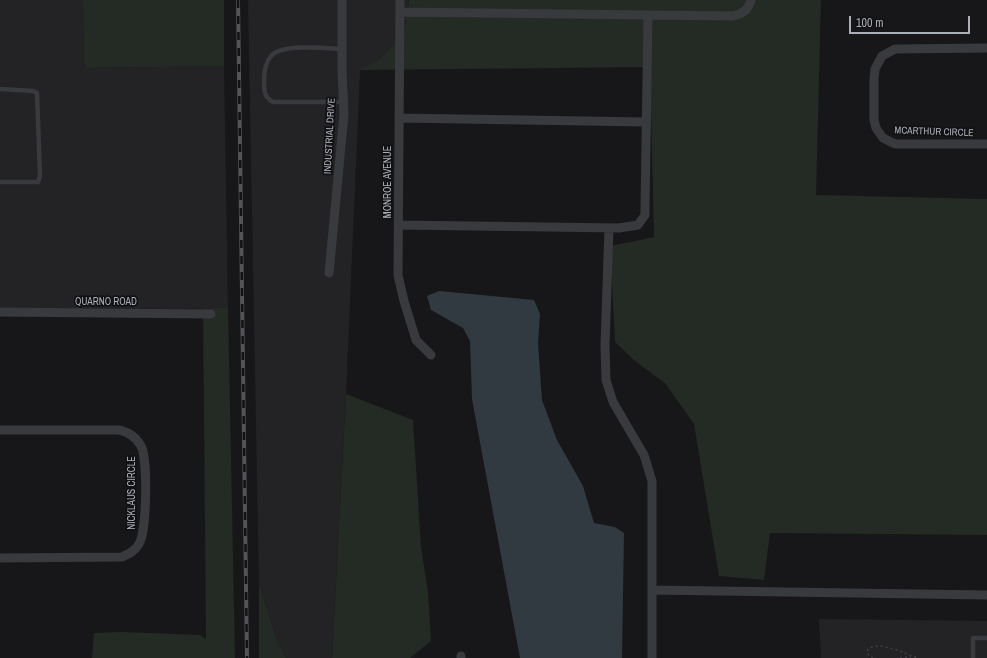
<!DOCTYPE html>
<style>
body{margin:0}
#map{position:relative;width:987px;height:658px;overflow:hidden;background:#171719;font-family:"Archivo Narrow",sans-serif}
canvas{display:block}
.scale{position:absolute;left:849px;top:16px;width:121px;height:18px;box-sizing:border-box;border:2px solid #abafb7;border-top:0;padding-left:5px;font-size:12px;line-height:14px;white-space:nowrap;color:#abafb7;-webkit-text-stroke:3px #121214;paint-order:stroke}
</style>
<div id="map">
<canvas width="987" height="658"></canvas>
<div class="scale">100 m</div>
</div>
<script>
const context = document.querySelector('canvas').getContext('2d');
context.lineJoin = 'round';
function fillPath(path, color) { context.fillStyle = color; context.fill(path, 'evenodd'); }
function trace(path, color, width, dash) { context.strokeStyle = color; context.lineWidth = width; context.lineCap = dash ? 'butt' : 'round'; context.setLineDash(dash || []); context.stroke(path); }
function label(font, color, halo, rows, align = 'center') {
  context.font = font + ' "Archivo Narrow",sans-serif'; context.lineWidth = 3.5; context.setLineDash([]); context.textBaseline = 'middle'; context.strokeStyle = halo; context.fillStyle = color; for (const [text, x, y, turn = 0] of rows) {
    context.save(); context.translate(x, y); context.rotate((+turn || 0) * Math.PI / 180); context.textAlign = isNaN(turn) ? turn : align; if (halo) context.strokeText(text, 0, 0); context.fillText(text, 0, 0); context.restore();
  }
}
fillPath(new Path2D(`
 M0,0H83L86,68L224,66L228,307L203,309L0,308Z
 M248,0H409L404,32L381,58L360,71L346,394L332,658H286L277,640L259,584Z
 M819,619L987,621V658H821Z`), '#232326');
fillPath(new Path2D(`
 M83,0H224V66L85,68Z
 M409,0H821L816,195L987,199V535L770,533L764,580L719,576L694,424L665,383L635,361L615,342L610,246L654,237L650,67L360,70L381,58L404,32Z
 M228,307L235,658H92L94,633L123,632L200,635L206,639L203,309Z
 M346,394L413,420L421,547L428,592L431,641L410,658H332Z
 M259,584L277,640L286,658H259Z`), '#242a24');
fillPath(new Path2D(`
 M439,291L534,300L540,314L538,343L542,400L557,440L583,486L594,523L615,527L624,533L622,658H520L472,399L470,341L463,328L431,310L427,296Z`), '#313a41');
trace(new Path2D(`
 M873,658L869,656L867,651C876,638 907,655 918,658
 M900,658L911,657`), '#3f4144', 1.5, [2, 3]);
trace(new Path2D(`
 M342,49C325,48 284,44 272,55C265,62 264,72 264,81C264,91 264,97 273,102H343
 M0,89L33,91L37,93L40,176L38,182H0
 M973,658V638H987`), '#393a3d', 4.5);
trace(new Path2D(`
 M400,0L398,275L404,301L416,340L431,355
 M400,12L732,16C742,14 748,11 751,0
 M987,48L895,49L882,56L875,69L874,79V120L876,128L883,138L895,144H987
 M399,118L646,122
 M399,225L619,228L638,225L645,215V208L648,15
 M609,228L605,345L606,380L613,402L644,455L652,481V658
 M329,273L344,114L342,70V0
 M0,312L211,314
 M0,430H119C129,432 136,437 141,446C148,459 147,531 139,544C135,551 129,554 122,557L0,558
 M652,590L987,595
 M461,658V656`), '#393a3d', 9);
const rail = new Path2D(`
 M238,0L247,658`);
trace(rail, '#525458', 4);
trace(rail, '#121214', 2.5, [8]);
label('10px', '#abafb7', '#121214', [
 ["MCARTHUR CIRCLE",934,132,2],
 ["INDUSTRIAL DRIVE",330,136,-87],
 ["MONROE AVENUE",388,182,-90],
 ["QUARNO ROAD",106,302],
 ["NICKLAUS CIRCLE",132,493,-90]
]);
</script>
